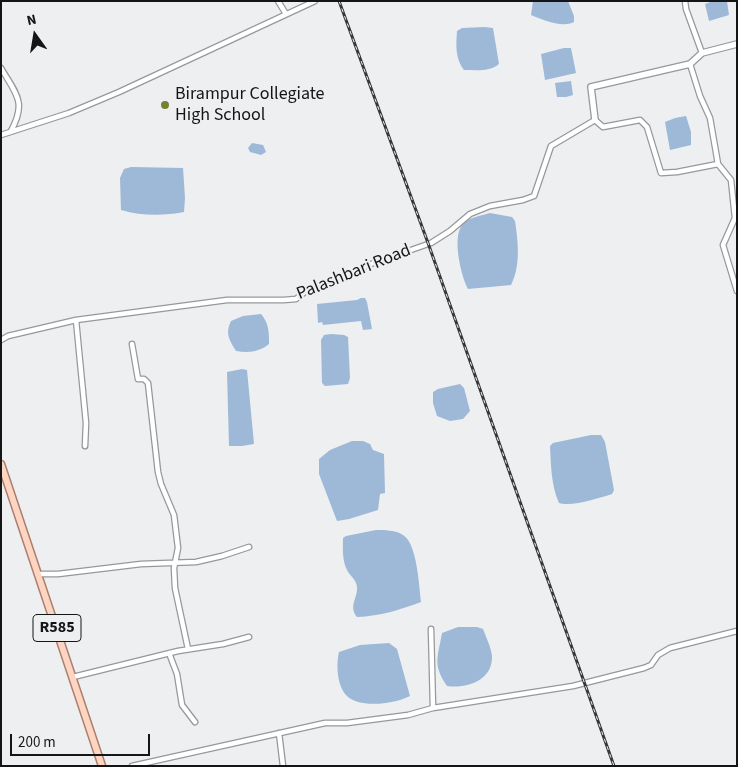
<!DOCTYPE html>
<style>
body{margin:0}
#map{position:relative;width:738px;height:767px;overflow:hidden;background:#edeff1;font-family:"Source Sans 3",sans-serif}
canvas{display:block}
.frame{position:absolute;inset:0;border:2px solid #141516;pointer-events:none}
.north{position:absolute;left:10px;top:10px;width:50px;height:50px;-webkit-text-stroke:4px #edeff1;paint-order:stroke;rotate:347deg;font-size:14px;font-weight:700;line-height:20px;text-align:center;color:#141516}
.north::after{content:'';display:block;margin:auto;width:18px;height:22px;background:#141516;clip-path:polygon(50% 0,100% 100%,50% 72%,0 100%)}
.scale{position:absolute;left:10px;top:734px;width:140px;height:22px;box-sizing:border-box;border:2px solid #141516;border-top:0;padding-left:6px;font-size:15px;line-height:18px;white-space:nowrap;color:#141516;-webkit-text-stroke:4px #edeff1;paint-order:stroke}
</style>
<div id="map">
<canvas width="738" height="767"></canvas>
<div class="frame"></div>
<div class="north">N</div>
<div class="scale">200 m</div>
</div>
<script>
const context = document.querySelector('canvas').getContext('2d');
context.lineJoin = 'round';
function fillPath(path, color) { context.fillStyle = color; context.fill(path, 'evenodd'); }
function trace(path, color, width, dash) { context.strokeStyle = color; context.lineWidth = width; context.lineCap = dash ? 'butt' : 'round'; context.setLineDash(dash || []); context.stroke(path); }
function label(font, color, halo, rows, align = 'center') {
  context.font = font + ' "Source Sans 3",sans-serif'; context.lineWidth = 4.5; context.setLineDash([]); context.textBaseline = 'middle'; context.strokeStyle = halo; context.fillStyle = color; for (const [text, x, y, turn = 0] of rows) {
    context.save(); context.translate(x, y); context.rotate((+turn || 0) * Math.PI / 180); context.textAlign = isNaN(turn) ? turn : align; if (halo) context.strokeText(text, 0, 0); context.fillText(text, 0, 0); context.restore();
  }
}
fillPath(new Path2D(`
 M533,1H568L574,16V22C562,28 543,20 531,15Z
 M713,1H727L729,15L709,21L705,4Z
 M484,27L493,28L499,64C490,72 476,70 464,70C455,59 456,44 457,31L462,28Z
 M564,48H571L576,73L545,80L541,54Z
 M571,81L573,95L566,97H557L555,83Z
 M686,116L691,132V145L670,150L665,122L675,118Z
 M252,143L263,145L266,152L261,155L250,152L248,148Z
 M131,167L183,168L185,198L184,212C163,216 142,216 121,210L120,178L124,169Z
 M490,213L512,217L515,221C518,241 521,266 511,285L468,289C461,276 452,238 462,225C468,217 481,216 490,213Z
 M361,298H365L367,302L372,329L363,330L361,321L323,325L322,322L318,323L317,304L357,300Z
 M261,314C269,323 269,333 269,344C259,352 249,353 236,351C229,340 225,333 231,321L243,316Z
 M331,334L344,335L348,337L350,378L348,384L325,386L322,383L321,340L324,335Z
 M242,369L247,370L254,444L242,446H229L227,372Z
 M460,384L464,388L470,411L463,419L450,421L437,416L433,403V392L438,389Z
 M591,435H601L605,442L614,490L612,494C599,498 572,507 559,503C551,485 551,465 550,446L553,443Z
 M352,441H363L370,444L373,450L384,454L385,493L380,494L378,510L349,519L337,521L319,474V459L330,450Z
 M376,530C385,530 395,530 403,535C417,543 419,585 421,602C399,610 381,616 357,617C348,606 358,598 357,587C356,579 350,576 347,570C342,560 343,549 343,538L346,536Z
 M458,627H477L483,629C486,637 491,647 492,656C493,680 467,689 447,686C432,664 438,657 442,633Z
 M389,643L397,649L410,696C395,704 358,709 346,695C337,685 336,664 339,652L360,645Z`), '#9eb8d8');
const street = new Path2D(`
 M278,1L286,14
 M685,1L686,9L702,53
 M690,64L700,96L710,118L718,164
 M1,68C16,94 27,102 11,131
 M1,135L69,113L119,92L315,1
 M76,320L86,423L85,446
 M1,340L8,336L76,320L227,300H284L296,299L306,291L344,277L368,265L431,243L450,231L470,214L490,206L523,200L534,196L551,146L595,120L603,127L640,120L647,127L661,173L677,172L718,164L731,180L735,218L723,245L737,291
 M132,344L138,379H144L148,383L158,472L161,484L174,515L178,548L174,568L175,588L188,649
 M39,574H58L141,564L196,562L222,556L249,547
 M431,629L433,708
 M169,653L177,674L182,705L195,722
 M73,677L178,651L223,644L249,637
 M279,733L283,766
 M132,766L325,723H347L408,715L433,708L573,686L644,668L651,665L658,655L670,648L737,631`);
const secondary = new Path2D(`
 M595,120L591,87L690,64L702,53L737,44`);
const primary = new Path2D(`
 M1,464L102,766`);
trace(street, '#96989a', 7);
trace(secondary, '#96989a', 8);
trace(primary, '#ab7f6b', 9);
trace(street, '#fff', 4.5);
trace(secondary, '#fff', 5.5);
trace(primary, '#fed4c2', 6);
const rail = new Path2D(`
 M339,1L428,243L614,766`);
trace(rail, '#363738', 3);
trace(rail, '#edeff1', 1, [4]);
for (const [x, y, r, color] of [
 [165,105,5,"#78812d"]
]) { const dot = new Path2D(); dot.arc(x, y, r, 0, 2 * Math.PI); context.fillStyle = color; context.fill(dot); trace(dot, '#edeff1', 2); }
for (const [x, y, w] of [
 [57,628,48]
]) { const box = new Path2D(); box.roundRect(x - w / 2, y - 13.5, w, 27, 4); context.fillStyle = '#edeff1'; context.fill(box); trace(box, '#141516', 1); }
label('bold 16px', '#141516', null, [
 ["R585",57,628]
]);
label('18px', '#141516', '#edeff1', [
 ["Birampur Collegiate",175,95],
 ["High School",175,116]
], 'left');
label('18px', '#141516', '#edeff1', [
 ["Palashbari Road",354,273,-22]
]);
</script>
